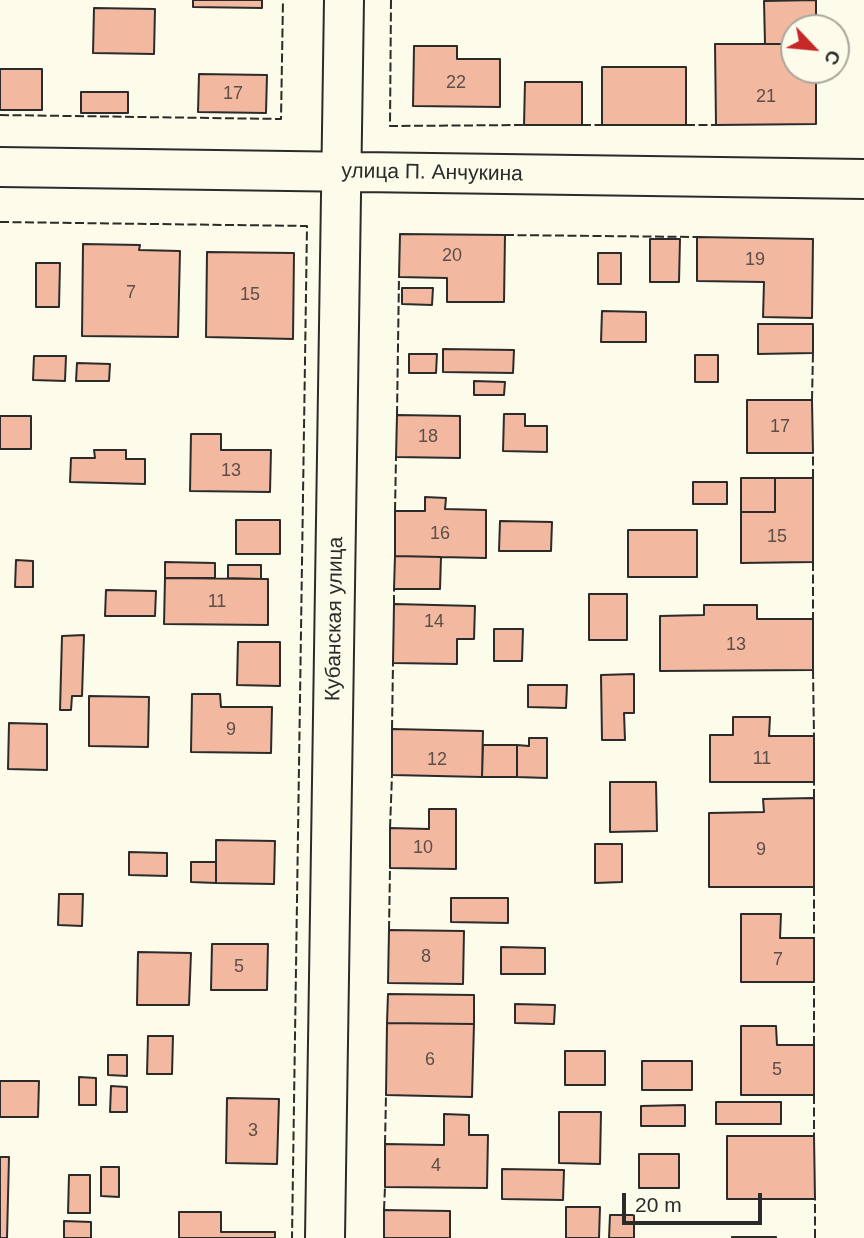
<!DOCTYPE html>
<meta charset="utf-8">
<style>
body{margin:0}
#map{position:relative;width:864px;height:1238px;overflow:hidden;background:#fdfbea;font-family:Helvetica,sans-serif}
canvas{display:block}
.north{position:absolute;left:780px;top:14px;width:70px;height:70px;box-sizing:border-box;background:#fdfbea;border:2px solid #a9a89e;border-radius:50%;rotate:116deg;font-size:19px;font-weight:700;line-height:28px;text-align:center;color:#2b2b2b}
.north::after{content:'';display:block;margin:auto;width:24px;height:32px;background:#c62828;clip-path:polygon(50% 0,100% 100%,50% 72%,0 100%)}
.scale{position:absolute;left:622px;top:1193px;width:140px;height:32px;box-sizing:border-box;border:4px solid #2b2b2b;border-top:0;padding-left:9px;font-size:21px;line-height:24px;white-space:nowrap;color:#2b2b2b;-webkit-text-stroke:5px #fdfbea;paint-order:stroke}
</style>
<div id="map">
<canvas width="864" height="1238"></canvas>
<div class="north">С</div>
<div class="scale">20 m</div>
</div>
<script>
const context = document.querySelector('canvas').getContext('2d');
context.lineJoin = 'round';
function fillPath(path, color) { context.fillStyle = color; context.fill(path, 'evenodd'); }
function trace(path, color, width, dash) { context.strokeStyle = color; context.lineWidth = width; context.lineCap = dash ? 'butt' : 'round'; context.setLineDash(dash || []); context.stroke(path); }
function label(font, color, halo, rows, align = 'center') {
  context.font = font + ' Helvetica,sans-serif'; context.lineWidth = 5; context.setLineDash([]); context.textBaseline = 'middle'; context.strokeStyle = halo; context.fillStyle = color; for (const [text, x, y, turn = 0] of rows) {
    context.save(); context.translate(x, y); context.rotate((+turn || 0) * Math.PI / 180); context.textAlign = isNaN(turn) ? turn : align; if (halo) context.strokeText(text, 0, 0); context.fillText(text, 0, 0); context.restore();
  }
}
const building = new Path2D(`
 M193,0H262V8L193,7Z
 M816,0V28H794V44H765L764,1Z
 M94,8L155,9L154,54L93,53Z
 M715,44H794V70H816V124L716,125Z
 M414,46H457V59H500V107L413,106Z
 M602,67H686V125H602Z
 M0,69H42V110H0Z
 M199,74L267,75L266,113L198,112Z
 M525,82H582V125H524Z
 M81,92H128V113H81Z
 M400,234L505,235L504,302H447V278L399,277Z
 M697,237L813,239L812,318L763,317L764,282L697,281Z
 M650,239H680L679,282H650Z
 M83,244L140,245L139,250L180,251L178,337L82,336Z
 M207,252L294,253L293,339L206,337Z
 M598,253H621V284H598Z
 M36,263H60L59,307H36Z
 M402,288H433L432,305L402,304Z
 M602,311L646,312V342H601Z
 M758,324H813V353L758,354Z
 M443,349L514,350L513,373L443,372Z
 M409,354H437L436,373H409Z
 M695,355H718V382H695Z
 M34,356H66L65,381L33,380Z
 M77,363L110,364L109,381H76Z
 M474,381L505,382L504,395H474Z
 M747,400H812L813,453H747Z
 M504,414H525V426H547V452L503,451Z
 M397,415L460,416V458L396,457Z
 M0,416H31V449H0Z
 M191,434H221V450H271L270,492L190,491Z
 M94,450H126V459H145V484L70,482L71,458H95Z
 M741,478H775V512H741Z
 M775,478H813V562L741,563V512H775Z
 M693,482H727V504H693Z
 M425,497L446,498L445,509L486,510V558L395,556V511H425Z
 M236,520H280V554H236Z
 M500,521L552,522L551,551H499Z
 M628,530H697V577H628Z
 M395,556L441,557L440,589H394Z
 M16,560L33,561V587H15Z
 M165,562L215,563V578H165Z
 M228,565H261V579L228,578Z
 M165,578L268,579V625L164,624Z
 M106,590L156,591L155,616H105Z
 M589,594H627V640H589Z
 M394,604L475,606L474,639H457V664L393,663Z
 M704,605H757V619H813V670L660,671V616L704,615Z
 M494,629H523L522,661H494Z
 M84,635L82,696H72L71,710H60L62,636Z
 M238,642H280V686L237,685Z
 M634,674V713H624L625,740H602L601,675Z
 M528,685H567L566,708L528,707Z
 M192,694H220L221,707H272L271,753L191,752Z
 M89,696L149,697L148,747L89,746Z
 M733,717H770L769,736H814V782H710V735H733Z
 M9,723L47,724V770L8,769Z
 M392,729L483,731L482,777L392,775Z
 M529,738H547V778L517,777V745L529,746Z
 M483,745H517V777H482Z
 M610,782H656L657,831L610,832Z
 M814,798V887H709V813L764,812L763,799Z
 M429,809H456V869L390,868V828L429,829Z
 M216,840L275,841L274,884L216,883Z
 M595,844H622V882L595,883Z
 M129,852L167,853V876L129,875Z
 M191,862H216V883L191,882Z
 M59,894H83L82,926L58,925Z
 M451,898H508V923L451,922Z
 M741,914H781L780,938H814V982H741Z
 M389,930L464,931L463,984L388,983Z
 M212,944H268L267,990H211Z
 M501,947L545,948V974H501Z
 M138,952L191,953L189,1005H137Z
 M388,994L474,995V1024L387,1023Z
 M515,1004L555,1005L554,1024L515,1023Z
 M387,1023L474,1024L472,1097L386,1095Z
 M741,1026H776L777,1045H814V1095H741Z
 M148,1036H173L172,1074H147Z
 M565,1051H605V1085H565Z
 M108,1055H127V1076L108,1075Z
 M642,1061H692V1090H642Z
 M79,1077L96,1078V1105H79Z
 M0,1081H39L38,1117H0Z
 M111,1086L127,1087V1112H110Z
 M227,1098L279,1099L277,1164L226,1163Z
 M716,1102H781V1124H716Z
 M685,1105V1126H641V1106Z
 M559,1112H601L600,1164L559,1163Z
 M444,1114L469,1115V1135H488L487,1188L385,1187V1144L444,1145Z
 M727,1136H814L815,1199H727Z
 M639,1154H679V1188H639Z
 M0,1157H9L7,1238H0Z
 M101,1167H119V1197L101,1196Z
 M502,1169L564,1170L563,1200L502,1199Z
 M69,1175H90V1213H68Z
 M566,1207H600L599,1238H566Z
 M384,1210L450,1211V1238H384Z
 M179,1212H221V1232H275V1238H179Z
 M610,1215H634V1238H609Z
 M64,1221L91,1222V1238H64Z
 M732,1237H776V1238H732Z`);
fillPath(building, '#f2b8a0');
trace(building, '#2b2b2b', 2);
const minor = new Path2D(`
 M0,167L864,179
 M325,1238L344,0`);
trace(minor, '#2b2b2b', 42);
trace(minor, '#fdfbea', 38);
trace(new Path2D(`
 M391,0L390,126L524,125
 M0,115L281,119L283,0
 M582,125H602
 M686,125H716
 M0,222L307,226L292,1238
 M505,235L697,237
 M812,400L813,353
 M397,415L399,277
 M813,478V453
 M395,511L396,457
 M813,562V619
 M394,604V589
 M813,670L814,736
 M392,729L393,663
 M814,798V782
 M390,828L392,775
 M814,887V938
 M389,930L390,868
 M814,1045V982
 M814,1095V1136
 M385,1144L386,1095
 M384,1210L385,1187
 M815,1238V1199`), '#2b2b2b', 2, [9, 3.5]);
label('18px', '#5d4e48', null, [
 ["22",456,83],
 ["17",233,94],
 ["21",766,97],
 ["20",452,256],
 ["19",755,260],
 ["7",131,293],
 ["15",250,295],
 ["17",780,427],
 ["18",428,437],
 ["13",231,471],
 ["16",440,534],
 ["15",777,537],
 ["11",217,602],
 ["14",434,622],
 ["13",736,645],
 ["9",231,730],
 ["11",762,759],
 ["12",437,760],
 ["10",423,848],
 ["9",761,850],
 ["8",426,957],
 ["7",778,960],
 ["5",239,967],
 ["6",430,1060],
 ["5",777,1070],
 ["3",253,1131],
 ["4",436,1166]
]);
label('21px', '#2b2b2b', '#fdfbea', [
 ["улица П. Анчукина",432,173,1],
 ["Кубанская улица",335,619,-89]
]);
</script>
